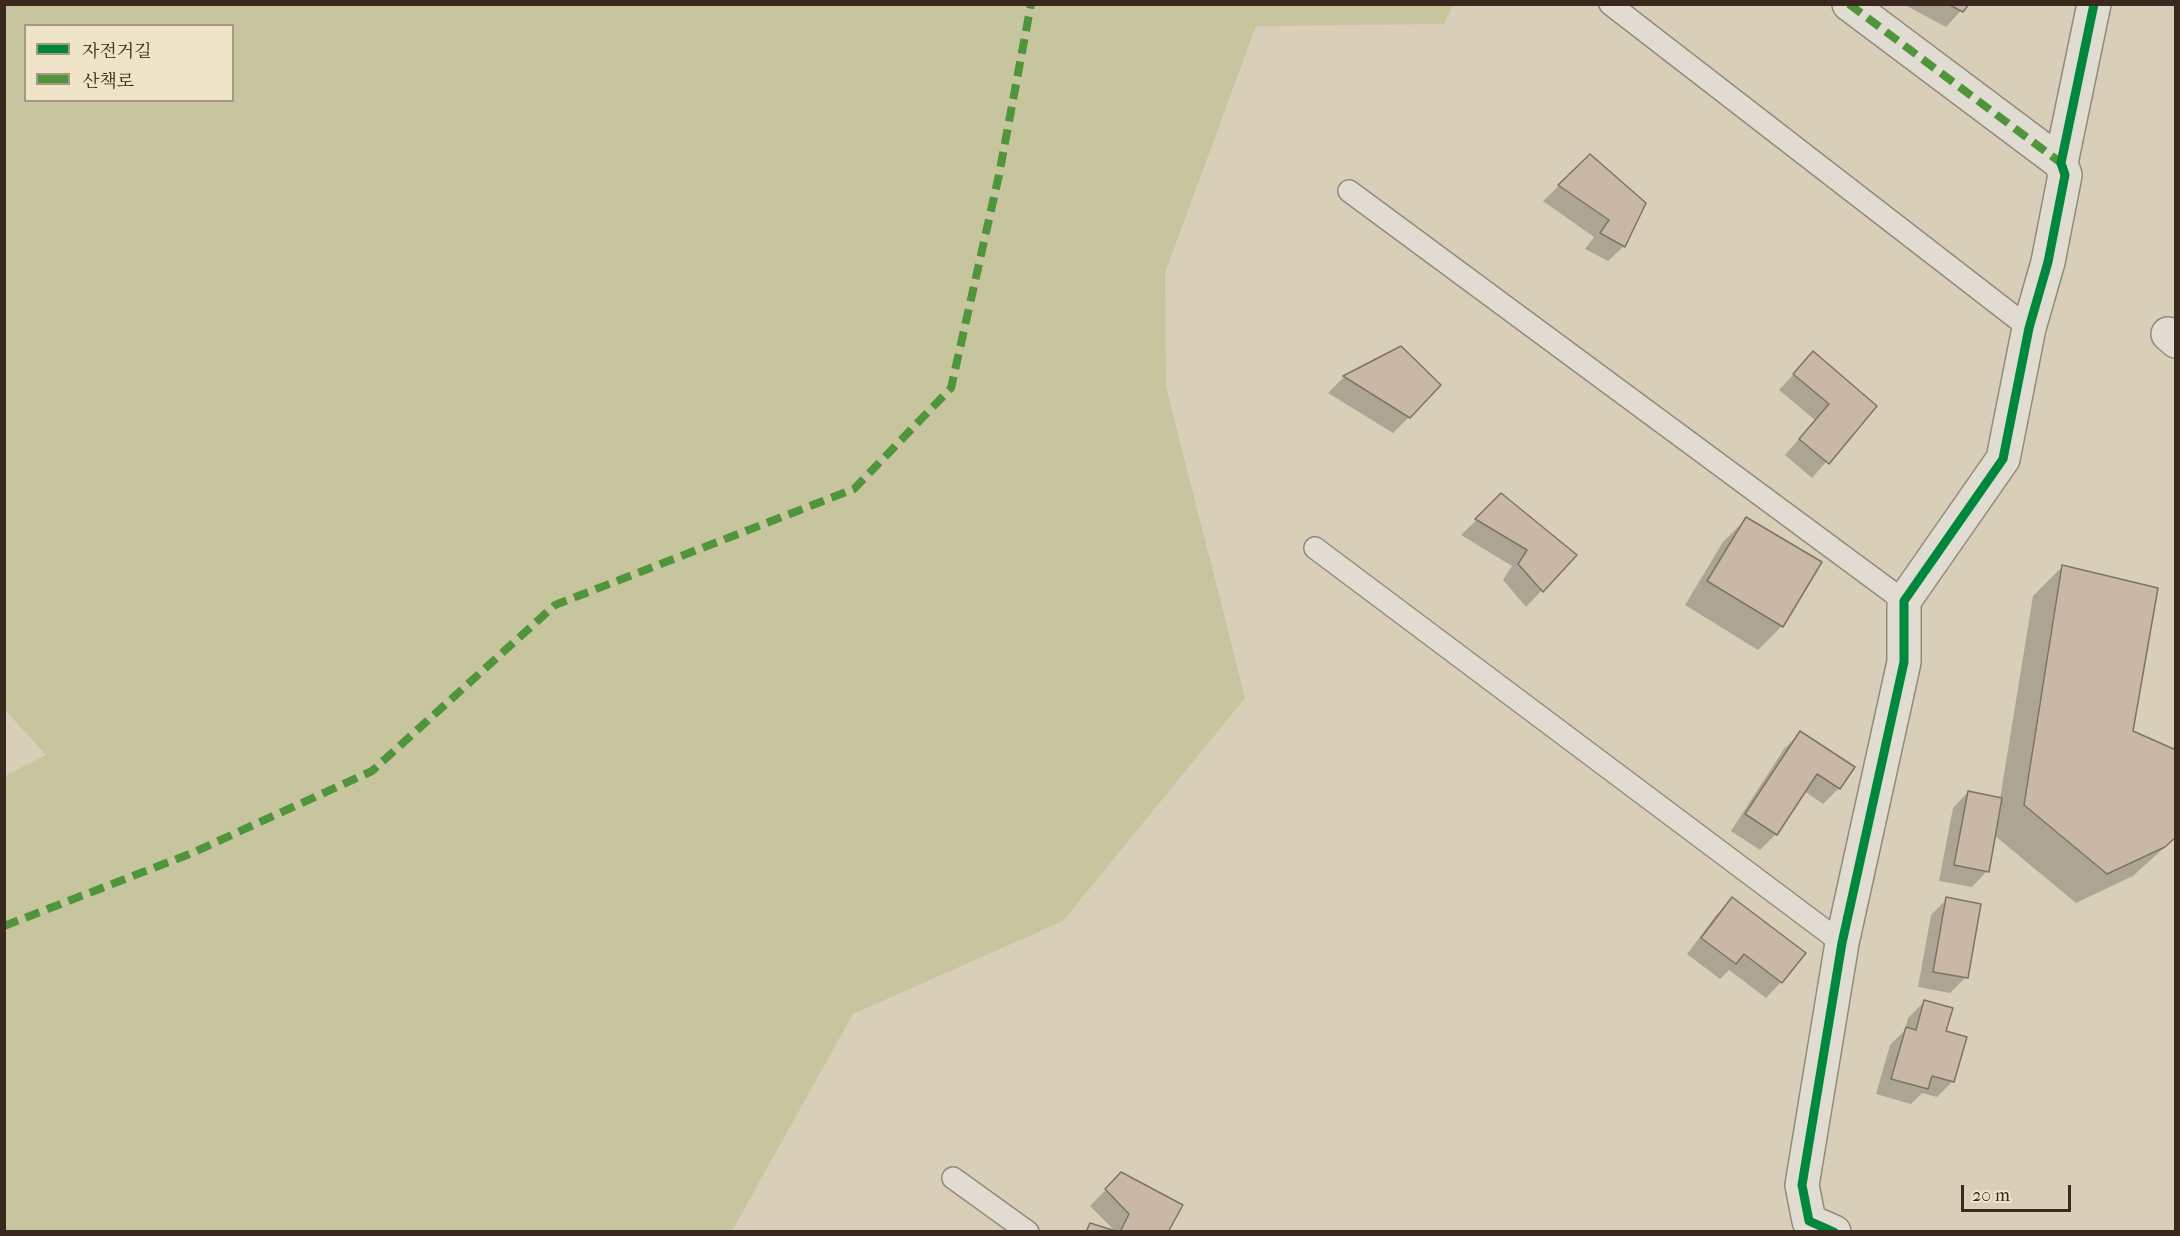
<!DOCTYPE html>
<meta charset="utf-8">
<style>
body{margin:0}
#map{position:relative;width:2180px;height:1236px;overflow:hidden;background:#d9cfb8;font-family:"IM FELL French Canon","Noto Serif KR",serif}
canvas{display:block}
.frame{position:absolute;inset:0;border:6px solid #38281d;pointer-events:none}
.legend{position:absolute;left:24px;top:24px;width:210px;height:78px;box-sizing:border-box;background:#efe4c8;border:2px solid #a69984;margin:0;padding:8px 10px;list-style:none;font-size:18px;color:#38281d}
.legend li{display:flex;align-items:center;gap:12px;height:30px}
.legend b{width:30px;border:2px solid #a69984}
.scale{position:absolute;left:1961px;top:1185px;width:110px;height:27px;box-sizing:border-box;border:3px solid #38281d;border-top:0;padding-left:8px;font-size:18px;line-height:21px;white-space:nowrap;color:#38281d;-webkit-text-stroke:4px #efe4c8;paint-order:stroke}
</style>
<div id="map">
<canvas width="2180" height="1236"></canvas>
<div class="frame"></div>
<ul class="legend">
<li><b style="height:8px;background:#00873e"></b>자전거길</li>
<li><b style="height:8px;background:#50953c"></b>산책로</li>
</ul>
<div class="scale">20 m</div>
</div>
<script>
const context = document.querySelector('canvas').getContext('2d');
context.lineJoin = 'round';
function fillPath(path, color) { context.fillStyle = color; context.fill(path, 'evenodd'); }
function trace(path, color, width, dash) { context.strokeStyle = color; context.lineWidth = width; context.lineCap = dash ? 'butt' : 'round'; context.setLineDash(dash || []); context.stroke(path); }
fillPath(new Path2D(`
 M5,4H1453V5L1444,24L1256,26L1165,273L1166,386L1245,698L1063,921L853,1014L732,1231L5,1232V776L46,755L5,710ZM26,26H232V100H26Z`), '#c6c59e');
fillPath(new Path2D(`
 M1903,4H1967L1946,27Z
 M1590,156L1624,246L1608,261L1585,249L1594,237L1543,201Z
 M1400,348L1409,417L1393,433L1328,393L1343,378Z
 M1813,353L1875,406L1812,478L1785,455L1815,420L1779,390Z
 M1502,495L1575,555L1526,607L1503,580L1512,566L1461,535Z
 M1746,519L1820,563L1782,626L1758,650L1685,605L1723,542Z
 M2063,566L2176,837L2133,876L2076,903L1994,835L1987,871L1972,887L1939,881L1953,808L1968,792L2000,799L2033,596Z
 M1800,733L1839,788L1823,804L1804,791L1776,834L1760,850L1731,831L1784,749Z
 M1732,899L1781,982L1766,998L1729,970L1720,979L1687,954L1717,914Z
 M1947,899L1966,977L1950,993L1918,987L1931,915Z
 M1924,1002L1944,1032L1953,1081L1937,1097L1922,1093L1911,1104L1876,1094L1890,1045L1905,1030L1908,1018Z
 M1121,1174L1166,1232H1116L1090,1206Z`), '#0003');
const building = new Path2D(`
 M1948,4H1969L1963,12Z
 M1590,154L1646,203L1625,247L1600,233L1609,220L1558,185Z
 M1401,346L1441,385L1410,418L1343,376Z
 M1813,351L1877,406L1829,464L1799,439L1829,404L1793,374Z
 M1501,493L1577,555L1543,592L1518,564L1527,550L1475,519Z
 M1746,517L1822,562L1783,627L1707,581Z
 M2062,565L2158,588L2133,731L2176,750V837L2165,847L2107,874L2024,805Z
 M1800,731L1855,767L1840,789L1817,774L1777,835L1745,814Z
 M1968,791L2002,798L1989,872L1954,865Z
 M1732,897L1806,953L1782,983L1744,954L1736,964L1701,938Z
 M1946,897L1981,904L1968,978L1933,972Z
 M1924,1000L1953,1008L1946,1031L1967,1037L1954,1082L1932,1076L1928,1089L1891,1079L1906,1027L1916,1030Z
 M1121,1172L1183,1205L1168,1232H1120L1129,1214L1105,1189Z
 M1090,1223L1119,1232H1086Z`);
fillPath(building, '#c9b8a5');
trace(building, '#7c7468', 1.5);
const service = new Path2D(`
 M1610,4L2029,328
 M1349,191L1904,601
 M1315,548L1842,943
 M953,1178L1028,1232`);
const minor = new Path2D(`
 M1849,4L2061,163
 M2168,334L2176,341
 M1834,1232L1809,1221L1802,1185L1842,943L1904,662V601L2003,459L2029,328L2048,262L2065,175L2061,163L2094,4`);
trace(service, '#928a7d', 24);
trace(minor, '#928a7d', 36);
trace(service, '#e1dcd1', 21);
trace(minor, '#e1dcd1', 33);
trace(new Path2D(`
 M1849,4L2061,163
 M4,926L192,853L372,771L555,605L854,489L951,388L999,175L1031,4`), '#50953c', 8, [15, 8]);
trace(new Path2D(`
 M1834,1232L1809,1221L1802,1185L1842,943L1904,662V601L2003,459L2029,328L2048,262L2065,175L2061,163L2094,4`), '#00873e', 9);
</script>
